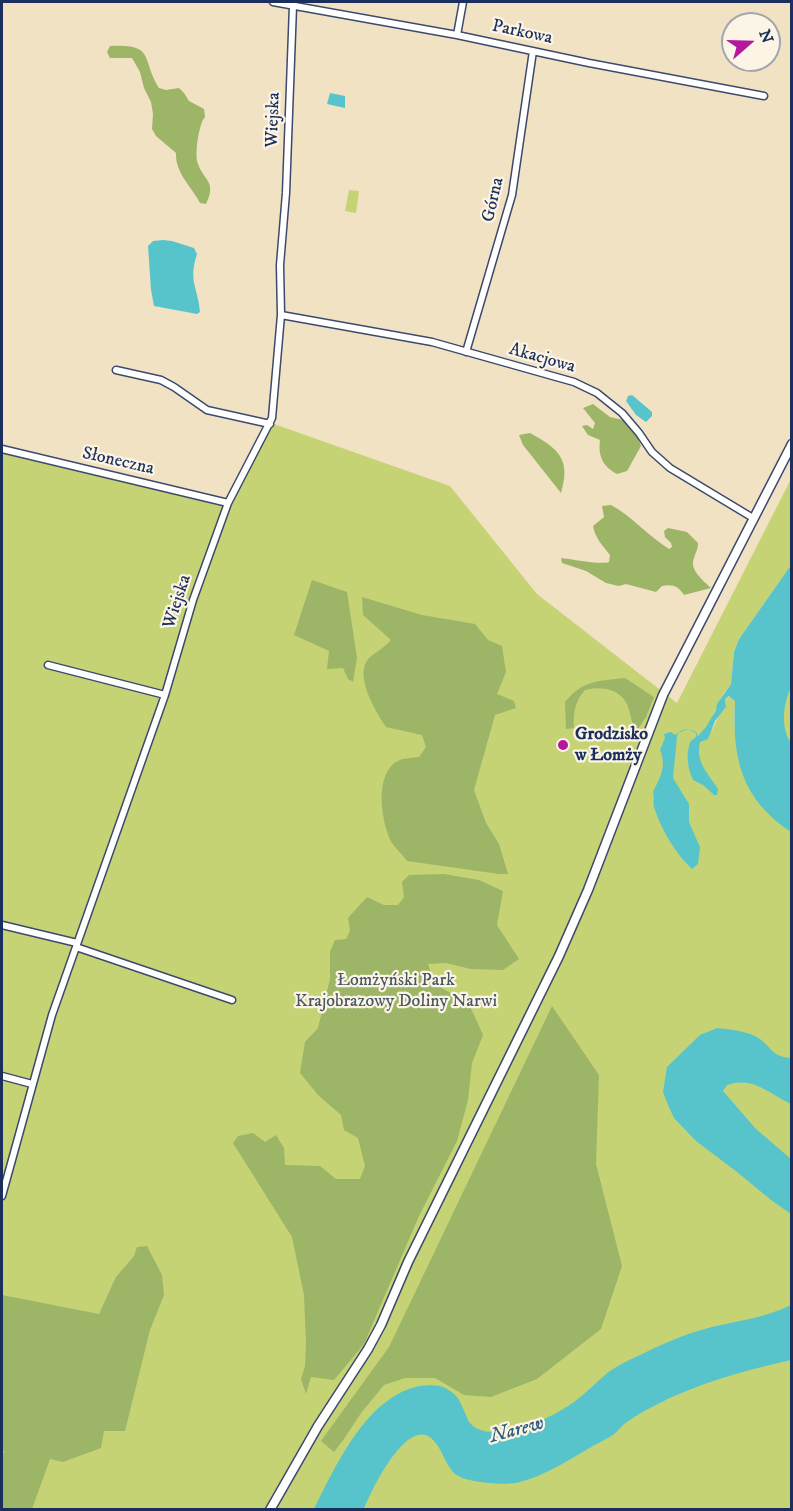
<!DOCTYPE html>
<meta charset="utf-8">
<style>
body{margin:0}
#map{position:relative;width:793px;height:1511px;overflow:hidden;background:#f2e2c4;font-family:"IM FELL DW Pica",serif}
canvas{display:block}
.frame{position:absolute;inset:0;border:3px solid #1b2f5e;pointer-events:none}
.north{position:absolute;left:721px;top:12px;width:60px;height:60px;box-sizing:border-box;background:#fcf5e5;border:2px solid #a2a6af;border-radius:50%;rotate:70deg;font-size:16px;font-weight:700;line-height:24px;text-align:center;color:#1b2f5e}
.north::after{content:'';display:block;margin:auto;width:21px;height:27px;background:#b5179e;clip-path:polygon(50% 0,100% 100%,50% 72%,0 100%)}
</style>
<div id="map">
<canvas width="793" height="1511"></canvas>
<div class="frame"></div>
<div class="north">N</div>
</div>
<script>
const context = document.querySelector('canvas').getContext('2d');
context.lineJoin = 'round';
function fillPath(path, color) { context.fillStyle = color; context.fill(path, 'evenodd'); }
function trace(path, color, width, dash) { context.strokeStyle = color; context.lineWidth = width; context.lineCap = dash ? 'butt' : 'round'; context.setLineDash(dash || []); context.stroke(path); }
function label(font, color, halo, rows, align = 'center') {
  context.font = font + ' "IM FELL DW Pica",serif'; context.lineWidth = 4.5; context.setLineDash([]); context.textBaseline = 'middle'; context.strokeStyle = halo; context.fillStyle = color; for (const [text, x, y, turn = 0] of rows) {
    context.save(); context.translate(x, y); context.rotate((+turn || 0) * Math.PI / 180); context.textAlign = isNaN(turn) ? turn : align; if (halo) context.strokeText(text, 0, 0); context.fillText(text, 0, 0); context.restore();
  }
}
fillPath(new Path2D(`
 M349,190L359,191L356,213L345,211Z
 M271,423L450,486L537,594L677,703L791,479V565L739,639L734,652L731,684L724,693L713,715L712,730L718,717L726,707L725,699L730,696L735,701L734,722L738,752L791,613V1509L2,1510V446L232,501Z`), '#c5d375');
fillPath(new Path2D(`
 M110,46C156,43 141,60 159,88L166,90L179,88L184,93L189,101L204,109L205,117C199,123 194,155 198,164C204,181 217,181 206,204L200,203C192,187 175,173 176,153L156,136L152,129L153,114L151,102L144,88L140,72L132,58H110L107,52Z
 M593,404L610,417L623,420L636,433L641,446L627,471L617,474C602,466 598,455 600,440L588,435L582,426L587,425L593,429L595,423L583,408Z
 M530,433C559,449 571,459 561,493L523,445L519,435Z
 M611,505C633,517 648,536 669,549L672,547L671,543L665,537L664,531L668,528L687,532L698,543C698,550 696,551 694,558C689,570 703,580 711,588L684,595C678,586 673,584 662,586L656,592L626,584L619,586L606,583L586,571L562,563L561,558C572,559 600,565 609,562L610,555C603,546 595,538 593,526L604,517L602,506Z
 M312,580L347,592L357,658L353,682L348,679L343,668L327,669L329,651L294,635Z
 M362,597L422,615L475,624L488,640L502,646L506,672L497,694L514,701L516,708L495,715L474,790L486,823L499,844L508,874H499L407,861C403,855 396,849 392,843C381,823 373,771 400,760C405,758 413,758 419,757L426,747L422,735L386,727C376,712 353,675 369,658C376,652 385,647 391,640L363,615Z
 M625,678L654,697L646,717L636,732C631,723 631,713 627,704C619,688 600,686 585,690C575,701 573,713 574,728L566,729L565,702C583,680 598,681 625,678Z
 M444,874L479,880L503,891L497,925L519,959L503,970L471,969L446,963L428,964L435,984L469,1004L483,1035L472,1063L468,1100L457,1141L419,1216L364,1344L334,1380L311,1377L306,1394L301,1379L305,1366L306,1343L304,1295L292,1237L233,1143L238,1136L253,1133L265,1142L276,1135L284,1148L285,1165L320,1166L336,1179H360L365,1166L358,1138L344,1130L341,1115L318,1095L300,1073L305,1042L318,1028L330,979V952L335,940L346,939L350,931L348,918L367,897L384,905H398L404,897L402,882L409,875Z
 M552,1006L599,1075L596,1164L622,1266L601,1329L537,1379L491,1397L464,1395L435,1378H405L384,1385L361,1413L344,1439L334,1452L321,1441L389,1347Z
 M147,1246L162,1275L164,1295L150,1330L125,1431H104L101,1448L63,1462L50,1459L32,1509H2V1453L5,1452L2,1450V1295L99,1314L116,1277L134,1256L137,1247Z`), '#9cb566');
fillPath(new Path2D(`
 M330,93L345,96V108L327,104Z
 M163,240L172,241L194,248L197,254C188,282 198,287 200,312L197,314L154,306L151,290L148,246L153,241Z
 M632,395L652,412V416L646,422L636,415L626,401L628,396Z
 M791,565L792,685C783,703 780,727 791,743V832C741,799 732,758 735,701L729,696L725,699L726,707L715,721L708,739L700,742C695,762 708,773 718,789L717,795H714L703,785L693,780C687,766 686,756 690,742L696,737V733L688,729L678,733L677,737L673,778L689,804V822L700,847L698,864L692,869C676,854 662,831 655,810C652,803 655,798 653,792C660,778 667,766 660,750L665,738L664,734L671,732L675,735C682,729 687,727 696,732C697,733 697,735 697,737L706,727L716,710L717,704L731,684L734,652L739,639Z
 M717,1028C729,1029 744,1031 755,1036C771,1044 770,1057 791,1058V1104C768,1093 753,1076 727,1085L723,1091L756,1129L791,1159V1214L771,1200L737,1172L696,1141L674,1118L668,1105L663,1092L667,1067L700,1035Z
 M791,1305V1360C744,1371 697,1383 654,1406C644,1411 632,1418 623,1425C620,1428 617,1432 613,1435C607,1439 600,1442 593,1446C569,1460 543,1477 516,1483C502,1485 464,1483 454,1473C445,1464 442,1448 432,1439C407,1415 370,1493 364,1509H314C336,1465 367,1396 420,1386C429,1385 440,1384 447,1389C460,1396 462,1406 467,1418C475,1437 505,1433 521,1428C539,1422 559,1413 574,1402C585,1394 594,1384 605,1375C614,1367 629,1360 640,1355C662,1344 685,1334 708,1328C736,1321 765,1318 791,1305Z`), '#57c4cc');
const street = new Path2D(`
 M273,2L457,35L589,63L764,96
 M457,35L463,2
 M281,315L432,342L574,382L597,393L622,413L639,433L652,452L670,468L753,518
 M466,352L512,195L533,51
 M116,370L161,380L174,387L207,410L270,424
 M2,449L228,503
 M48,665L165,695
 M2,925L77,943
 M76,947L232,1000
 M2,1076L32,1084
 M2,1196L52,1015L165,695L193,600L228,503L272,418L281,315L280,265L286,193L293,6`);
const secondary = new Path2D(`
 M270,1510L318,1426L368,1349L381,1325L408,1262L559,956L588,890L663,695L792,444`);
trace(street, '#3b4a6d', 9);
trace(secondary, '#3b4a6d', 11);
trace(street, '#fff', 6);
trace(secondary, '#fff', 8);
for (const [x, y, r, color] of [
 [563,745,6,"#b5179e"]
]) { const dot = new Path2D(); dot.arc(x, y, r, 0, 2 * Math.PI); context.fillStyle = color; context.fill(dot); trace(dot, '#fcf5e5', 2); }
label('18px', '#1b2f5e', '#fcf5e5', [
 ["Parkowa",522,33,12],
 ["Wiejska",274,120,-88],
 ["Górna",494,200,-77],
 ["Akacjowa",542,359,16],
 ["Słoneczna",118,462,13],
 ["Wiejska",178,602,-72]
]);
label('bold 18px', '#1b2f5e', '#fcf5e5', [
 ["Grodzisko",575,735],
 ["w Łomży",575,756]
], 'left');
label('18px', '#465864', '#fcf5e5', [
 ["Łomżyński Park",396,981],
 ["Krajobrazowy Doliny Narwi",396,1002]
]);
label('italic 20px', '#2d5c7f', '#fcf5e5', [
 ["Narew",517,1431,-15]
]);
</script>
